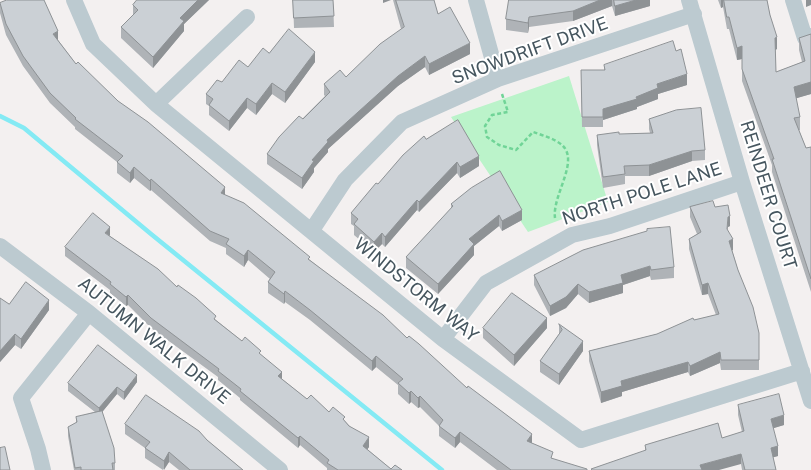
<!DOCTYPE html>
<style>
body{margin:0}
canvas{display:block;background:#f3f0f0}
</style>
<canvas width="811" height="470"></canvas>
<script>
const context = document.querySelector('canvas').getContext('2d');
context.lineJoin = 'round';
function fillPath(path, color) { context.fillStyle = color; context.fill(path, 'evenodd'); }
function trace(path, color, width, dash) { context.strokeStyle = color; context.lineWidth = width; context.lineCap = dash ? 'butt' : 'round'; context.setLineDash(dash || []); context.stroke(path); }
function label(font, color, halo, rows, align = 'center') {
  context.font = font + ' "Public Sans",sans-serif'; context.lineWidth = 4; context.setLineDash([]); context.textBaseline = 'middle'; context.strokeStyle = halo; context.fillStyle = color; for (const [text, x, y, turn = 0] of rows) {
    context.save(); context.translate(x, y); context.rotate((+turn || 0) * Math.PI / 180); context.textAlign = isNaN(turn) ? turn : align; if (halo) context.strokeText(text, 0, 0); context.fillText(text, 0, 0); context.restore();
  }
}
fillPath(new Path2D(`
 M569,76L608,202L528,232L451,117Z`), '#bbf3ca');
trace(new Path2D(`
 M0,116L24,128L151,234L442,470`), '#84eaf4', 4.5);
trace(new Path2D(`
 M502,94L508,112L492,115L485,126L487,137L499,145L516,150L533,132C542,135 555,139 562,145C580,161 552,195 555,218`), '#70d497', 2.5, [4, 2.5]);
trace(new Path2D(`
 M74,0L93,44L156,104L443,339L581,440L802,371
 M476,0L498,79
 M689,0L742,182L811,401
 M793,0L805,38L811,36
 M156,104L247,17
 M312,230L345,180L402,122L498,79L694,14
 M0,246L89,313L280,470
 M443,339L486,283L572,235L610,226L742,182
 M43,470L38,449L21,398L89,313`), '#bccad0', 16);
fillPath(new Path2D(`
 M137,0H209L184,24V31L153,68L121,38V27L133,15V5Z
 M293,0H333L334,27L294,28Z
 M393,0H434L438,14L470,54L429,75L425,67L398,86L328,149V152L314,168V172L302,189L267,164V154L325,96L324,95V84L346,77L401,29Z
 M509,0H650V6L615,16L612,6L573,21L529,27L528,33L506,30V19Z
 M718,0H767L777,49L775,50L776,72L802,62L799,50V38L811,34V94L796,98L800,117V130H799L806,148L811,147V292L772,172V165L742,81V59L737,60L729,29H727L723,7L721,8Z
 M0,3L58,40L76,64L225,195L310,260L407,338L532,443L553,459L587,470H497L460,442L455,448L439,436V426L420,407L418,408L411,402L409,404L398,394V385L376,367L372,371L310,320L285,302L284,304L268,293V282L270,279L248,260L244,267L226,254V248L210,241L151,190L150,191L134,178L130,183L117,173V162L75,129V127L50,103L23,66L6,35L0,13Z
 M269,53L315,62L285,103L272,94L256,115L247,108L229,131L209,115V106L206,104V94L222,82L248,67Z
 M604,65L687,85L658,94V99L637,107V109L603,120V127H582L581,70H604Z
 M649,119L705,150V160L692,161L649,176H625V184L603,188L597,145V135L650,133L649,129Z
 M426,139L479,166L460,178L457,173L419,212L417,210L385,247L382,244L374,252L354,235V226L351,224V213L378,184Z
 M451,204L522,220L502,231L499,226L474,246V255L438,294L406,268V257L451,209Z
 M690,207H715L730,226L728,227L727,230L732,250L738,270L759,333V370H721L720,363L690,376L688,372L622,392V396L601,403L589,361V351L657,334L694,320L716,315L708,294L702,295L689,249V239L697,234L690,217Z
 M110,236L177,287L216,320L242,341L261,355L282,379L307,399L345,421L369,447L367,449L391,469L402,470H327V468L300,445L298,448L240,400V398L218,380V377L151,328L128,305L126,306L110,293V290L65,256V247Z
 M674,267V278L651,280L650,276L623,285V293L589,303L578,294L566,308L550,316L534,285V275Z
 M0,298L9,304L49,310L21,349L15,345L0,362Z
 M559,324L583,351L559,385L540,372V361L559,334Z
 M483,328H547L514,366L483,338Z
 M137,382L124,400L117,394L102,412L115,463V470H74L68,436V427L76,423V417L95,412L68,391V383Z
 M738,405L784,425L773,428L778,456L773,457L776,470H742L741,464L645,450V445L722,438L742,432L738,415Z
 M125,424L207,440L243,470H179L169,462L163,470L145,458V448L125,434Z`), '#afb3b7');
fillPath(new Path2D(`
 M198,0H209L184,24V31L153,68V57L180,18Z
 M383,0H391L383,3Z
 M600,0H612V6L573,21V11Z
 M636,0H650V6L615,16V6Z
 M721,0H723V7L721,8Z
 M806,0H811V5L806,7Z
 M529,17V27L528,33V23Z
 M58,31V42L53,34Z
 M777,37V49L775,50V38Z
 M470,43V54L429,75V64Z
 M742,46V59L737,60V48Z
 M315,52V62L285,103V92Z
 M425,56V67L398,86L328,149V152L314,168V172L302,189V178L312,160L327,140L398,76Z
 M687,74V85L658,94V99L637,107V109L603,120V109L636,97L657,84Z
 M811,82V94L794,99V87Z
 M272,83V94L256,115V104Z
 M247,98V108L229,131V121Z
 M692,151V161L649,176V165Z
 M479,156V166L460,178V167Z
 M457,162V173L419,212V202Z
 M134,167V178L130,183V173Z
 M151,179V190L150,191V181Z
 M225,187V198L221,193Z
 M417,200V210L385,247V237Z
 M522,210V220L502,231V221Z
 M499,215V226L474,246V255L438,294V284L469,239Z
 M730,216V226L728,227L727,239L728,217Z
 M110,227V236L105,233Z
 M382,233V244L374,252V242Z
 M733,239V250L729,252V241Z
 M248,250V260L244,267V256Z
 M650,266V276L623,285V293L589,303V292L621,275Z
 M708,283V294L702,295V285Z
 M578,284V294L566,308L550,316V306Z
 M285,291V302L284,304V294Z
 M128,295V305L126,306V297Z
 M49,300V310L21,349V339Z
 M547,318V328L514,366V355Z
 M15,334V345L0,362V351Z
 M583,341V351L559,385V374Z
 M720,352V363L690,376V366Z
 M376,356V367L372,371V361Z
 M688,362V372L622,392V396L601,403V392L621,381Z
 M282,372V381L278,376Z
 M137,375V382L124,400V392Z
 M117,387V394L99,416V408Z
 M411,391V402L409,404V393Z
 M420,396V407L418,408V398Z
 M784,415V425L771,429V419Z
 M460,432V442L455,448V438Z
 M532,434V444L527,441Z
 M300,436V445L298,448V438Z
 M369,437V447L363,456V446Z
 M778,446V456L771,458V448Z
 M169,452V462L164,470V461Z
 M741,454V464L719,470H700V465Z`), '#8e9295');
const building = new Path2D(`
 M7,0H44L58,31L53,34L76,64L78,62L118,101L148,122L225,187L221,193L244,203L310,257L308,259L383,315L407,338L409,336L419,344L467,388L468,386L532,434L527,441L553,452L551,458L587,469V470H511L460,432L455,438L439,426L443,420L420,396L418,398L411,391L409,393L398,383L403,379L376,356L372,361L310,310L285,291L284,294L268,282L275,272L248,250L244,256L226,244L229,239L210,231L151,179L150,181L134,167L130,173L117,162L123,156L75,119L76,118L50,93L23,56L6,24L0,3Z
 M137,0H198L180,18L184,21L153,57L121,27L138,10L133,5Z
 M293,0H333L334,16L294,18Z
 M396,0H434L438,14L450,7L470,43L429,64L425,56L398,76L327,140L328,142L312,160L314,161L302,178L267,154L279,137L299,116L303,119L330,92L324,84L340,70L346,77L380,44L404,27Z
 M509,0H600L573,11L529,17L528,23L506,19Z
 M614,0H636L615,6Z
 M724,0H767L770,15L777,37L775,38L776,72L805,61L799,38L811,34V82L794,87L800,117L794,118L806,148L811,147V279L772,159H774L742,69V46L737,48L729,17H727Z
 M289,29L315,52L285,92L272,83L256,104L247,98L229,121L209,105L213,99L206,94L217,80L222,82L239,60L248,67L263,48L269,53Z
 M673,41L676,51L681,49L687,74L657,84L658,88L636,97L637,99L603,109V117H582L581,70H605L604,65Z
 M701,108L705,150L692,151L649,165L624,166L625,174L603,177L597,135L619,132V134L653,133L649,119L676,110Z
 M458,120L479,156L460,167L457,162L419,202L417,200L385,237L382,233L374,242L354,224L358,219L351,213L376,183L378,184L403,155L424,136L426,139Z
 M500,171L522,210L502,221L499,215L469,239L474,244L438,284L406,257L453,206L451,204L471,188Z
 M713,201L715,207L728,205L730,216L728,217L727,229L733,239L729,241L738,270L753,307L759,333V360H721L720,352L690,366L688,362L621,381L622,386L601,392L589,351L657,334L693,318L694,320L719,314L708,283L702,285L689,239L701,232L690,207Z
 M93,213L110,227L105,233L158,269L177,287L178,285L196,298L216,316L214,319L242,341L245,337L261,351L259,353L282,372L278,376L307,399L311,395L329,412L333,407L345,417L343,419L349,426L369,437L363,446L391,469L395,465L402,470H338L327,463L329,460L300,436L298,438L240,391L241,389L218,371L219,369L151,318L128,295L126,297L110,284L111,282L65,247Z
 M670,227L674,267L651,270L650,266L621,275L623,283L589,292L578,284L566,297L550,306L534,275L583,250L647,231V229Z
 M26,282L49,300L21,339L15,334L0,351V298L9,304Z
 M512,293L547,318L514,355L483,328Z
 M559,324L583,341L559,374L540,361L562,330Z
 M98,345L137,375L124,392L117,387L99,408L68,383Z
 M779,394L784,415L771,419L778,446L771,448L776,470H745L741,454L700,465L702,470H592L591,469L646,450L645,445L718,423L722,438L744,431L738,405Z
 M146,395L199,431L207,440L243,470H190L169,452L164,461L145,448L150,442L125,424Z
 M102,411L114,448L115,463H112L113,470H81V467L75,468L68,427L77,422L76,417Z
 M5,447L10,470H0V448Z`);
fillPath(building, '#cbd0d5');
trace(building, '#8e9295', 1);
label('18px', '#46565f', '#fff', [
 ["SNOWDRIFT DRIVE",530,51,-20],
 ["NORTH POLE LANE",642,194,-18],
 ["REINDEER COURT",768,195,73],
 ["WINDSTORM WAY",416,290,39],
 ["AUTUMN WALK DRIVE",154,341,39]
]);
</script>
